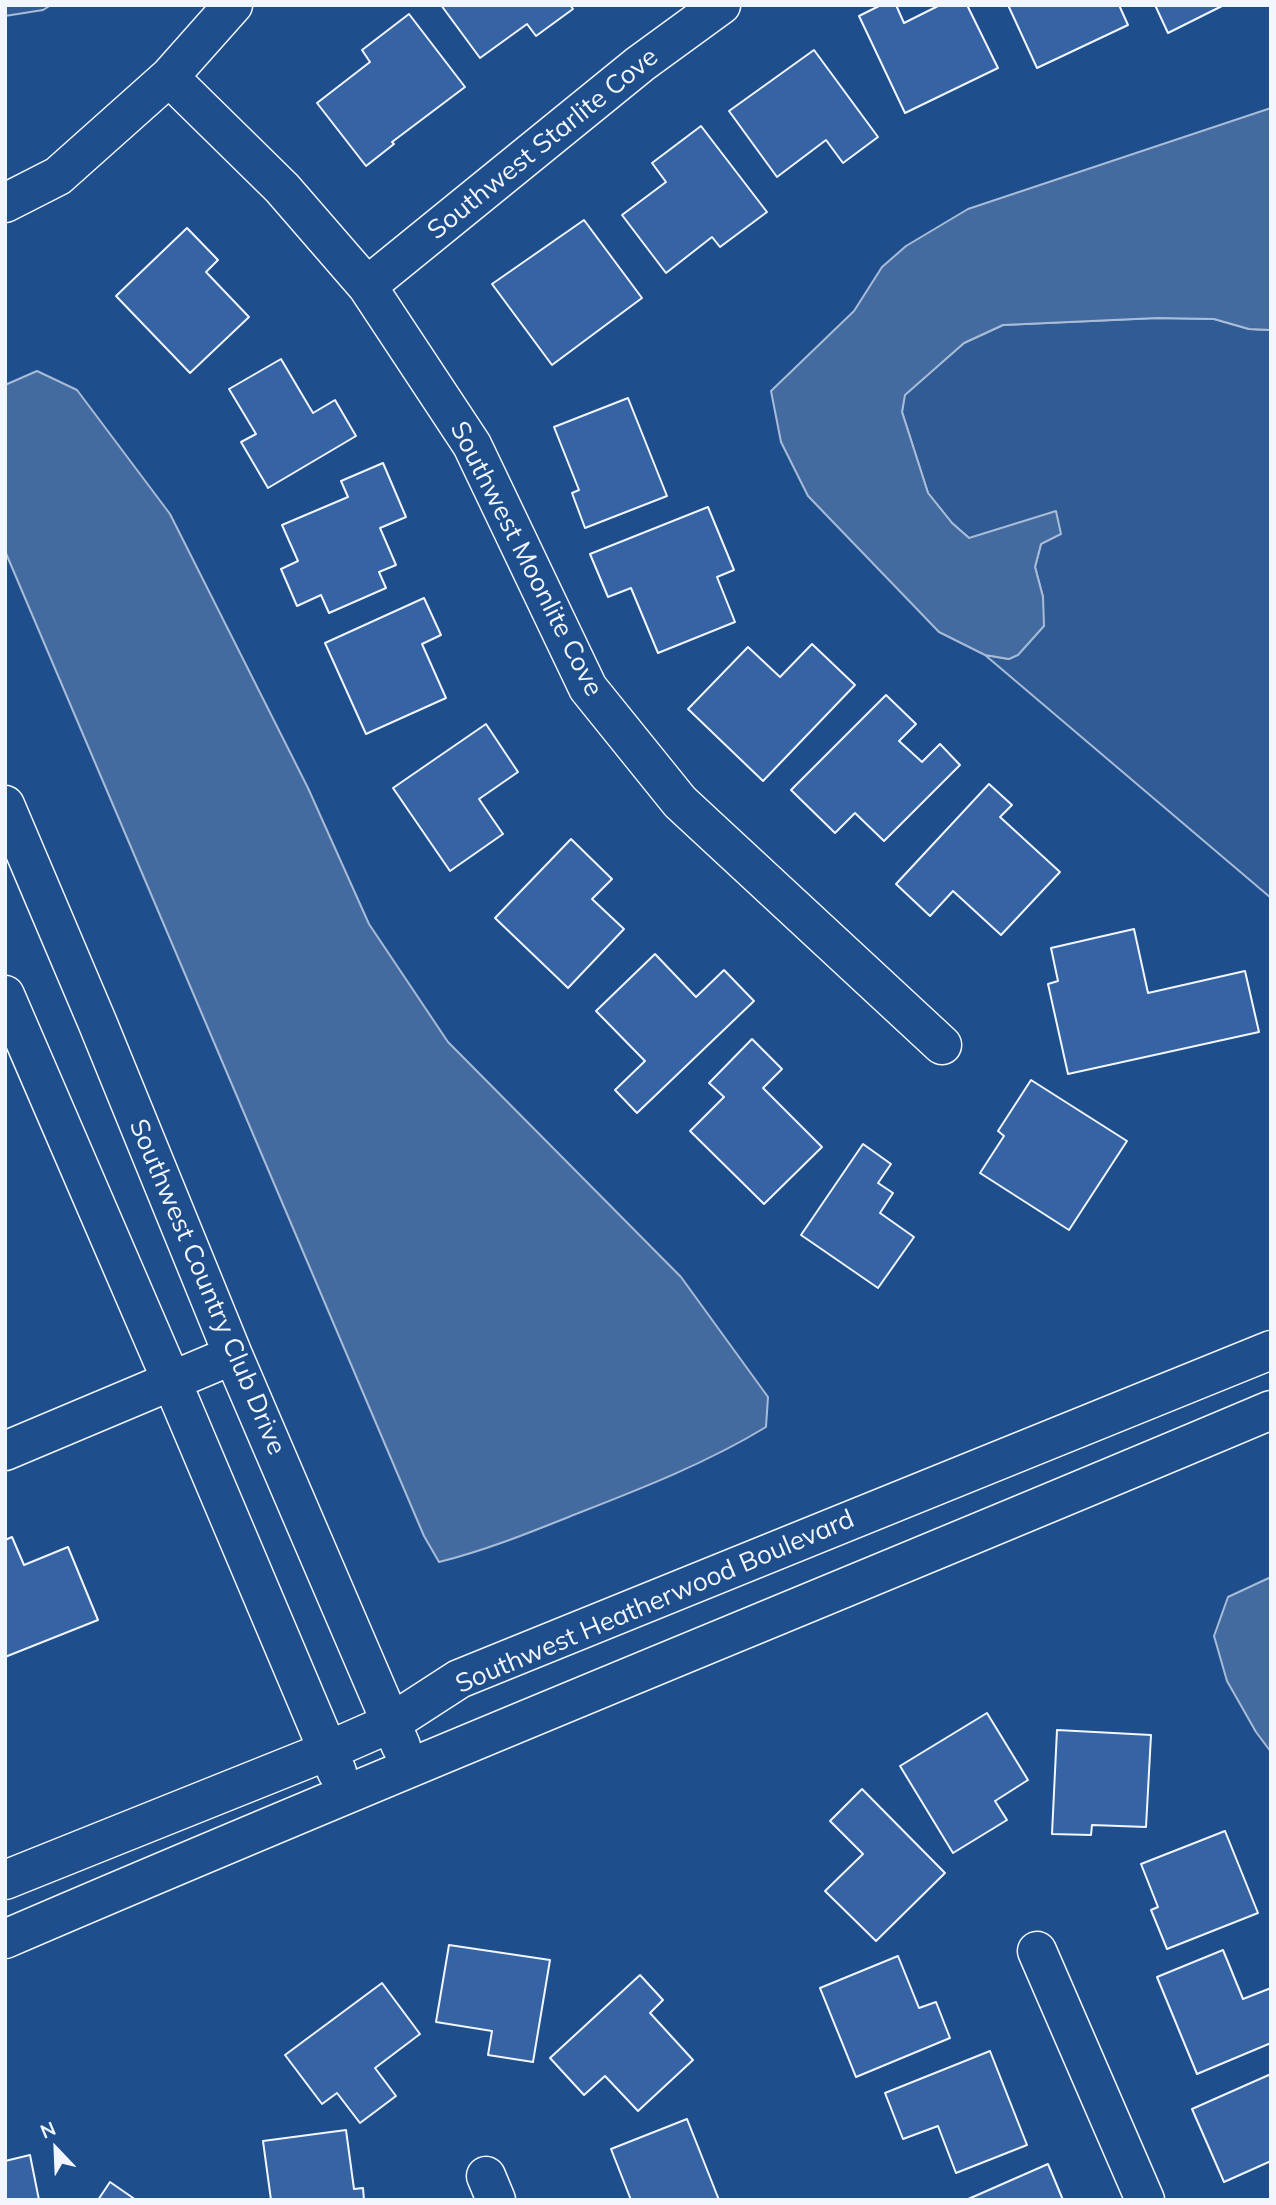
<!DOCTYPE html>
<style>
body{margin:0}
#map{position:relative;width:1276px;height:2205px;overflow:hidden;background:#1f4e8c;font-family:Mulish,sans-serif}
canvas{display:block}
.frame{position:absolute;inset:0;border:7px solid #f2f6ff;pointer-events:none}
.north{position:absolute;left:21px;top:2114px;width:70px;height:70px;-webkit-text-stroke:5px #1f4e8c;paint-order:stroke;rotate:337deg;font-size:19px;font-weight:700;line-height:28px;text-align:center;color:#f2f6ff}
.north::after{content:'';display:block;margin:auto;width:24px;height:32px;background:#f2f6ff;clip-path:polygon(50% 0,100% 100%,50% 72%,0 100%)}
</style>
<div id="map">
<canvas width="1276" height="2205"></canvas>
<div class="frame"></div>
<div class="north">N</div>
</div>
<script>
const context = document.querySelector('canvas').getContext('2d');
context.lineJoin = 'round';
function fillPath(path, color) { context.fillStyle = color; context.fill(path, 'evenodd'); }
function trace(path, color, width, dash) { context.strokeStyle = color; context.lineWidth = width; context.lineCap = dash ? 'butt' : 'round'; context.setLineDash(dash || []); context.stroke(path); }
function label(font, color, halo, rows, align = 'center') {
  context.font = font + ' Mulish,sans-serif'; context.lineWidth = 5; context.setLineDash([]); context.textBaseline = 'middle'; context.strokeStyle = halo; context.fillStyle = color; for (const [text, x, y, turn = 0] of rows) {
    context.save(); context.translate(x, y); context.rotate((+turn || 0) * Math.PI / 180); context.textAlign = isNaN(turn) ? turn : align; if (halo) context.strokeText(text, 0, 0); context.fillText(text, 0, 0); context.restore();
  }
}
const built = new Path2D(`
 M5,5H51L43,10L5,16Z
 M1157,318L1214,319L1249,329L1271,330V898L985,655L1009,659L1043,597L1035,567L1041,544L969,538L952,523L928,493L902,412L904,395L964,343L1003,325Z`);
fillPath(built, '#305b95');
trace(built, '#a8bbd7', 2);
const water = new Path2D(`
 M1271,108V330L1249,329L1214,319L1157,318L1003,325L964,343L905,395L902,412L928,493L952,523L969,538L1056,511L1061,534L1041,544L1035,567L1043,597L1044,626L1018,655L1009,659L985,655L939,632L808,496L781,442L771,391L854,311L882,267L906,246L968,209Z
 M37,371L77,390L170,514L308,788L369,924L448,1042L681,1277L768,1397L766,1427C707,1463 640,1489 576,1514C531,1532 487,1550 439,1562L424,1536L5,551V385Z
 M1271,1577V1752L1256,1732L1227,1681L1214,1636L1228,1597Z`);
fillPath(water, '#446ba0');
trace(water, '#a8bbd7', 2);
const building = new Path2D(`
 M441,5H570L573,9L536,36L527,24L480,58Z
 M881,5H896L904,23L940,5H967L998,68L905,113L859,16Z
 M1008,5H1119L1128,25L1037,68Z
 M1155,5H1222V6L1168,33Z
 M409,14L465,87L392,142L394,144L366,166L317,103L370,62L362,50Z
 M814,50L878,137L843,163L826,140L777,177L729,111Z
 M701,126L767,212L720,247L712,237L666,273L622,215L666,182L652,163Z
 M584,220L642,298L552,365L492,284Z
 M187,228L218,260L206,272L249,317L190,373L116,296Z
 M281,359L313,413L335,400L356,436L268,488L241,442L256,434L229,389Z
 M628,398L667,496L585,528L572,493L579,490L554,427Z
 M383,463L406,517L380,528L396,565L379,572L386,588L329,613L321,595L297,606L281,569L298,561L282,525L348,497L341,481Z
 M708,507L734,570L717,577L735,622L658,653L631,588L608,597L590,554Z
 M424,598L441,635L422,644L446,698L366,734L325,643Z
 M812,644L855,685L763,781L688,709L748,647L780,677Z
 M886,695L916,724L899,741L922,762L940,744L960,765L884,841L855,813L835,833L791,790Z
 M486,724L518,772L479,799L503,834L450,871L393,788Z
 M989,784L1012,805L1000,817L1060,872L1001,935L953,891L930,916L896,884Z
 M571,839L612,879L592,899L624,929L568,988L495,918Z
 M1134,929L1148,993L1245,971L1259,1032L1068,1074L1048,984L1058,981L1051,948Z
 M655,954L696,997L724,970L754,1001L637,1113L615,1090L645,1061L596,1011Z
 M752,1039L782,1069L763,1088L822,1147L764,1204L690,1131L724,1097L709,1083Z
 M1031,1080L1127,1141L1069,1230L980,1173L1004,1136L998,1131Z
 M863,1144L891,1164L878,1183L893,1193L880,1213L914,1237L878,1288L801,1235Z
 M12,1537L24,1565L68,1547L98,1620L5,1657V1540Z
 M987,1713L1028,1780L995,1801L1007,1820L953,1853L900,1766Z
 M1057,1730L1151,1735L1146,1827L1092,1825L1091,1835L1052,1834Z
 M862,1789L945,1873L876,1941L825,1891L863,1854L830,1821Z
 M1225,1831L1258,1913L1167,1949L1151,1910L1158,1907L1141,1864Z
 M449,1945L550,1960L533,2062L488,2055L492,2031L436,2022Z
 M1223,1950L1243,1999L1271,1988V2043L1197,2074L1157,1977Z
 M898,1956L919,2008L936,2002L950,2038L856,2077L820,1988Z
 M640,1975L663,2000L650,2013L693,2060L638,2111L605,2076L584,2095L550,2058Z
 M382,1983L420,2034L375,2068L396,2096L360,2123L337,2093L322,2104L285,2055Z
 M990,2051L1027,2145L956,2173L938,2126L903,2139L885,2093Z
 M1271,2074V2161L1224,2182L1192,2109Z
 M687,2119L719,2200H631L611,2149Z
 M346,2130L354,2189L363,2188L364,2200H271L263,2141Z
 M30,2155L39,2200H5V2161Z
 M1048,2164L1063,2200H966Z
 M110,2182L136,2200H98Z`);
fillPath(building, '#3563a3');
trace(building, '#f2f6ff', 2);
const minor = new Path2D(`
 M169,77L282,188L367,286L472,445L588,688L680,802L942,1045
 M5,203L58,176L169,77L233,5
 M367,286L640,64L721,5
 M5,805L98,1024L233,1355L401,1746
 M5,995L172,1382L337,1772
 M5,1451L233,1355
 M5,1880L327,1751L391,1723L459,1679L1271,1350
 M5,1939C425,1758 850,1588 1271,1410
 M1037,1951L1145,2200
 M486,2176L496,2200`);
trace(minor, '#f2f6ff', 41);
trace(minor, '#1f4e8c', 38);
label('26px', '#f2f6ff', '#1f4e8c', [
 ["Southwest Starlite Cove",543,144,-39],
 ["Southwest Moonlite Cove",526,559,63],
 ["Southwest Country Club Drive",207,1287,67],
 ["Southwest Heatherwood Boulevard",655,1602,-23]
]);
</script>
